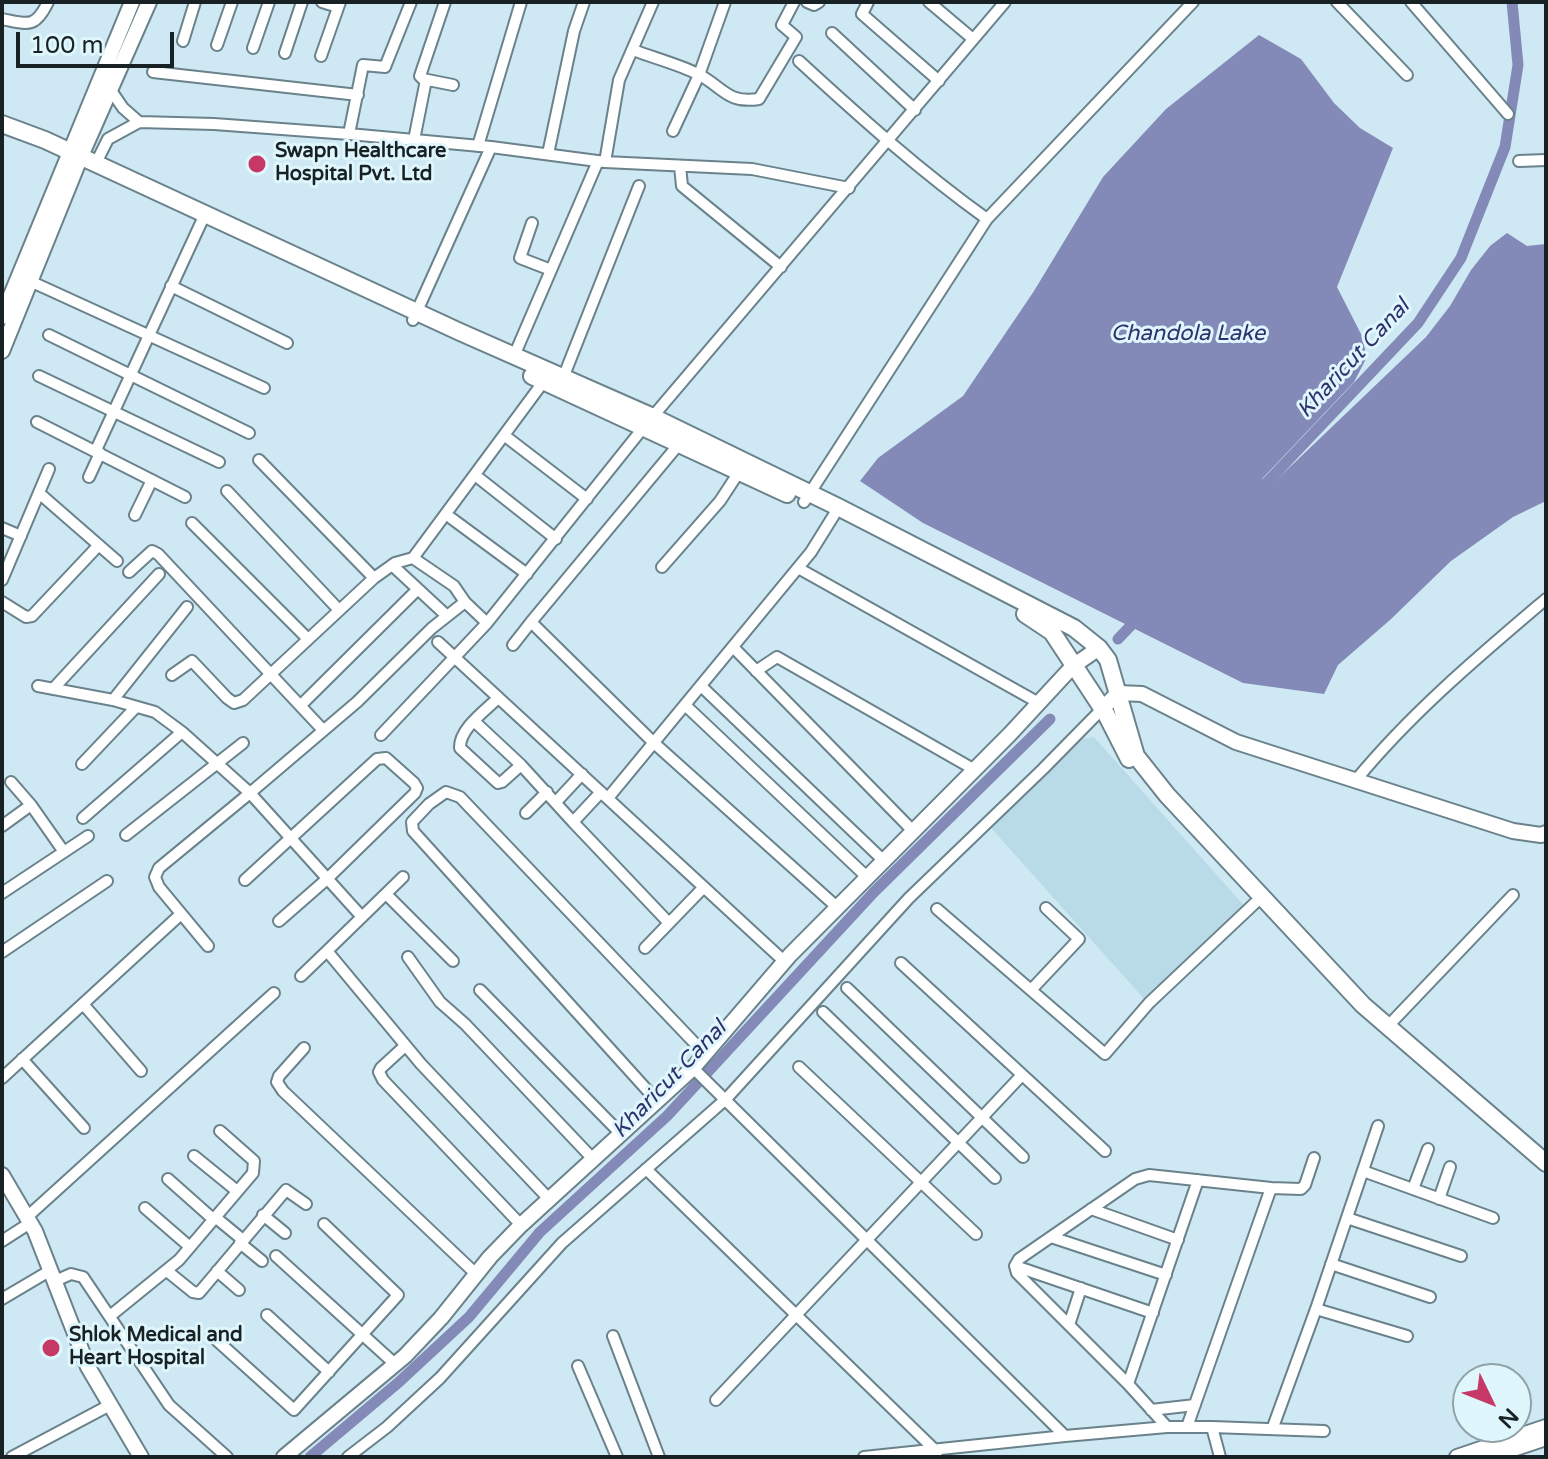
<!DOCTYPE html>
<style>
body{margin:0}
#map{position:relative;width:1548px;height:1459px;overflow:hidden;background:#cee9f3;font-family:"Varela Round",sans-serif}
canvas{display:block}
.frame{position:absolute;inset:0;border:4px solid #182225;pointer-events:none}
.north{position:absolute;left:1452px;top:1363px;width:80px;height:80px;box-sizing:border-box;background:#e0f6fd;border:2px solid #90a1a7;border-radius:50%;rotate:133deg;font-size:22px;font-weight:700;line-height:32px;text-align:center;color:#182225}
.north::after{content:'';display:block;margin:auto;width:28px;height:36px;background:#c63866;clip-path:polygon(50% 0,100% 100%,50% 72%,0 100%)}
.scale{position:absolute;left:16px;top:32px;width:158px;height:36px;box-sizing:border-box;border:4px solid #182225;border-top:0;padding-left:10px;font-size:24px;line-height:28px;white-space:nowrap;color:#182225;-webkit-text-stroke:6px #e0f6fd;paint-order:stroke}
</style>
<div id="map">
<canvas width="1548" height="1459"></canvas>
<div class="frame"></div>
<div class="north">N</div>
<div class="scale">100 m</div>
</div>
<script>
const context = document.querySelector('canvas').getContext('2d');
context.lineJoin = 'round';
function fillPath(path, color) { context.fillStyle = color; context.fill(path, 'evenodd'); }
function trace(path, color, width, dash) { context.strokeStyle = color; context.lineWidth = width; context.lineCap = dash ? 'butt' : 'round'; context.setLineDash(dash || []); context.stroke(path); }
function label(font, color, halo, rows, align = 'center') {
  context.font = font + ' "Varela Round",sans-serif'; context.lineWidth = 6; context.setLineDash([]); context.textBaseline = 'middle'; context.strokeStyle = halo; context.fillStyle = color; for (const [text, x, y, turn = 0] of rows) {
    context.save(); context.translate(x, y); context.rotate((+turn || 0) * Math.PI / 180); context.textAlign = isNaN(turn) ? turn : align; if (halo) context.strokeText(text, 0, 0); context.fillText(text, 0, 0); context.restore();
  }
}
fillPath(new Path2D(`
 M1094,737L1248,910L1146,1001L991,828L1082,739Z`), '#b8dbe7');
fillPath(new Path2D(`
 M1259,35L1301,59L1334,103L1360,128L1393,148L1337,287L1361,334L1367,357L1354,382L1262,479L1269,487L1426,337L1450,306L1471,270L1490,246L1507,233L1527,246L1546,244V501L1513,517L1451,561L1390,620L1338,665L1324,694L1243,683L923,523L860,481L878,458L963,396L1034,291L1103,177L1166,109Z`), '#848ab8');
trace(new Path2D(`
 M1256,494L1418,323L1461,258L1505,147L1518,65L1512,2
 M1118,639L1139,617
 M310,1457L399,1382L469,1317L540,1232L667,1116L874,892L1050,719`), '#848ab8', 11);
const minor = new Path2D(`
 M322,2L338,7
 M445,2L420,76L423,79L453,85
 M807,2L814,5L819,2
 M868,2L862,14L939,81
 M929,2L973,39
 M1337,2L1407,75
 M1411,2L1508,114
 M2,19C28,24 35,29 48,2
 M832,33L915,110
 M183,41L195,2
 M217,45L232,2
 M253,48L269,2
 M633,50C654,58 678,64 698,74C723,87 727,104 759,99L796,37L782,25L794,2
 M285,53L302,2
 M321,56L340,2
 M799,61C860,117 920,171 987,219
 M153,72L358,95
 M110,89L123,108L139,122L214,124L349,134L491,147L605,162L752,169L849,188
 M673,131L699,75L725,2
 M349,134L363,65L385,67L411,2
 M414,140L426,80
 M478,146L521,2
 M548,154L574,31L584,2
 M1519,161L1546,160
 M605,162L619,80L653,2
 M96,163L108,139L139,122
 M680,166L682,186L781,267
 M532,223L520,258L551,270
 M32,282L264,388
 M171,286L287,343
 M413,320L491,147
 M49,335L249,433
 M514,356L598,161
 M39,376L219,462
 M563,378L639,186
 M37,422L185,497
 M509,439L587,499
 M679,444L531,622L654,743L838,908
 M96,450L206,212
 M259,460L374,578
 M89,477L100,453
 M480,479L556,539
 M227,491L339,610
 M39,493L117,561
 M804,502L987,219L1193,2
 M135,515L152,480
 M451,518L527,574
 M192,523L308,639
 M2,528L21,536
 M413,558L544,381
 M392,565L447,616
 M662,567L720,501L739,472
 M798,568L1039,703
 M129,572L152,551L158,554L323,730
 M2,580L49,469
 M2,602L26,617L32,616L98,546
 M438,642L785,962
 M513,645L531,622
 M733,647L914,832
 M756,671L777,657L975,770
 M172,675L192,661L227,698L234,703L243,700L374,578L395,563L413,558L454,586L465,602
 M38,686L113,700L155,712L182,732L250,793L159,868L155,877L159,887L208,946
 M701,686L884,861
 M53,689L159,574
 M498,698C485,711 459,729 460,748L498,783L502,782L521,765L573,822L601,792
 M113,700L187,607
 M301,705L418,589
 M685,705L868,878
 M475,722L521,765
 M381,735L487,623
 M82,764L136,707
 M1356,780C1412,712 1479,656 1546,599
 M11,782L31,805L64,852
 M608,798L811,552L834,515
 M556,802L582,774
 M526,813L547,792
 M83,818L182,732
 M573,822L669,923
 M2,826L31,805
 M126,835L243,743
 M245,880L377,759L386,758L414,783L417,788L415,793L327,879L279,921
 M2,893L88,836
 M386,894L453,961
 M937,909L1105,1054L1149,1003L1255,903
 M362,917L250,793L357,702L432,628L465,602L487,623L643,428L1005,2
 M645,948L704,887
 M327,951L403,877
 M2,952L107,881
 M408,957L440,1002L465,1024L593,1159
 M901,963L1105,1151
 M301,976L327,951L421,1064L549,1199
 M847,988L1023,1157
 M480,990L621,1134
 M1031,990L1079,939L1046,908
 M83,1004L141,1071
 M823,1012L995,1178
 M1389,1025L1513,895
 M405,1046L381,1068L379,1072L383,1080L521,1225
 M304,1048L279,1076L277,1082L283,1091L476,1274
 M22,1059L84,1128
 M799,1067L976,1234
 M693,1068L1065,1436
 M2,1078L181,914
 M657,1101L413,831L412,822L429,804L446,792L460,797L705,1054
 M194,1156L237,1191
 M646,1169L935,1450L937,1457
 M1363,1171L1493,1218
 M168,1179L213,1219
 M1271,1188L1301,1189L1305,1185L1314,1158
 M1413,1189L1428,1149
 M1439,1199L1450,1167
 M145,1208L190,1247
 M1091,1209L1178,1240
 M263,1215L285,1233
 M27,1217L274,993
 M215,1217L243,1240
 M1347,1218L1461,1256
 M1051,1237L1166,1275
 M2,1241L30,1223
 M240,1243L262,1261
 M276,1256L395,1364
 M1331,1264L1430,1297
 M1015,1266L1153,1313
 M167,1271L193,1292L199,1293L286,1190L306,1204
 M217,1271L239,1290
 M55,1281L71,1274L83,1277L169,1405L227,1457
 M2,1299L51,1270
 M1316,1309L1407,1336
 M267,1315L329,1372
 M110,1316L179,1260L253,1173L254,1161L220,1131
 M1069,1325L1081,1288
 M212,1336L294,1410L398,1295L324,1224
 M613,1336L659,1457
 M578,1366L617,1457
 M1128,1384L1198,1180
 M716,1400L1021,1076
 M1151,1410L1195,1405
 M1167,1427L1128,1384L1017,1273L1015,1266L1019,1259L1135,1179L1149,1175L1271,1188L1187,1427
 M1212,1427L1324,1431
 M1273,1427L1316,1309L1378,1126
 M12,1457L110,1405
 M348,1457L387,1427L440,1378L562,1243L726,1099L909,898L1043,769L1102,709
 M864,1457L1065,1436L1167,1427H1212L1220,1457`);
const tertiary = new Path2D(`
 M2,317L132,2
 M2,351L81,156L149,2
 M1102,709L1118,693L1142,694L1236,742L1513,831L1541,835L1546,833
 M284,1457L405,1356L441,1318L490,1257L521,1225L693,1068L790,955L1010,734L1073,666L1099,648
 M1457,1457L1546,1427
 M1489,1457L1546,1438`);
const secondary = new Path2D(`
 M2,1175L35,1231L88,1367L141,1457`);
const primary = new Path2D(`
 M2,124L45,140L460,332L653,417L838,507L1074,628L1099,648L1108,660L1136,756L1167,795L1363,1005L1546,1163
 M532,376L787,494
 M1025,614L1052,632L1106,714L1129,759`);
trace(minor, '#6a828b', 14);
trace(tertiary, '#6a828b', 18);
trace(secondary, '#6a828b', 18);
trace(primary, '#6a828b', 20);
trace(minor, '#fff', 10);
trace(tertiary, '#fff', 14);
trace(secondary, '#fff', 14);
trace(primary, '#fff', 16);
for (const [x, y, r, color] of [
 [257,164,10,"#c63866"],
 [51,1348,10,"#c63866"]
]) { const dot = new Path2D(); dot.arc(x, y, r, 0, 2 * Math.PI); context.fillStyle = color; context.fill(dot); trace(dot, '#e0f6fd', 3); }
label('bold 20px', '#182225', '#e0f6fd', [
 ["Swapn Healthcare",275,152],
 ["Hospital Pvt. Ltd",275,175],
 ["Shlok Medical and",69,1336],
 ["Heart Hospital",69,1359]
], 'left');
label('italic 22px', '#2f316c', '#e0f6fd', [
 ["Chandola Lake",1188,334],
 ["Kharicut Canal",1354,359,-47],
 ["Kharicut Canal",670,1080,-46]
]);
</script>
